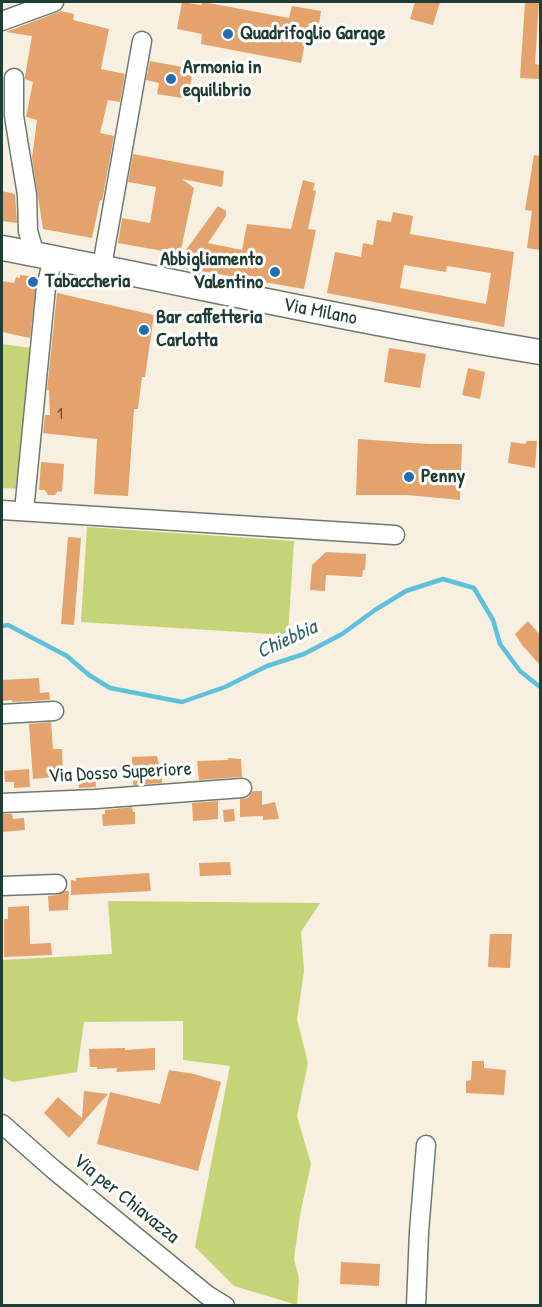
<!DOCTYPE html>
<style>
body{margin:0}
#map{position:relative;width:542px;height:1307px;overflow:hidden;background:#f7efe0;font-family:"Patrick Hand",sans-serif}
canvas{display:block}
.frame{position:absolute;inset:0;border:3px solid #1f3d34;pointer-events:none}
</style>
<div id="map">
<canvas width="542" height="1307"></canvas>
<div class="frame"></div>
</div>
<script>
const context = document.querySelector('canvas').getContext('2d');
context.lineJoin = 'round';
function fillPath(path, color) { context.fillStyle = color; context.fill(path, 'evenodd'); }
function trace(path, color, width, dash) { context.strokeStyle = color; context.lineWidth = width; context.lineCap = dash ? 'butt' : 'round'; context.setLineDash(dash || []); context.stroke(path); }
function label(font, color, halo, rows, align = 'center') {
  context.font = font + ' "Patrick Hand",sans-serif'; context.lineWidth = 6; context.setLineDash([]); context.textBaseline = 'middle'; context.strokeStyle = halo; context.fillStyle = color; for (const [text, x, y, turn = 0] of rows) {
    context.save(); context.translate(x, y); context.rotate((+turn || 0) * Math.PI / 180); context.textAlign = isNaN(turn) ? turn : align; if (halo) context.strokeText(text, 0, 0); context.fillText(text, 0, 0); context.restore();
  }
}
fillPath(new Path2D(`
 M2,344L31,348L20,489L2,488Z
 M87,527L294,541L288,635L81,622Z
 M108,901L320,903L301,932L304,971L297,1019L308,1063L297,1116L311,1164L300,1215L294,1259L299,1278L297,1305L234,1286L195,1247L230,1066L183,1060V1021L84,1022L77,1072L13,1082L2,1077V960L112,954Z`), '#c5d476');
trace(new Path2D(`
 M2,626L8,625L67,656L89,675L110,688L182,702L225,687L267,666L304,654L342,634L375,610L406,591L443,579L474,588L493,620L500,644L520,671L540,687`), '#5ec1dc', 4.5);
fillPath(new Path2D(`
 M182,2L201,5L203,2L289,18L292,6L321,11L319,24L309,23L301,63L201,44L202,34L177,29Z
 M415,2H440L433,25L410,19Z
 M525,2H539L535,64L540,65V79L520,78Z
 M61,11L74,14L73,20L109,29L101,69L125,74L120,102L108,100L100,133L114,136L102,201L100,200L92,238L43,229L32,158L37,120L26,117L33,82L25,79V76L32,36L6,32Z
 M150,61L193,69L188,99L157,94L159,83L146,80Z
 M133,154L224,171L222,187L182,179L194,188L180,254L118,243L122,218L150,223L156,187L128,182Z
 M534,155L540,156V250L527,248L532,211L525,210Z
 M303,180L315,183L313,190L316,191L308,229L316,230L304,289L184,268L188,255L183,254L218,206L226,211V216L208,243L242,250L247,224L291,229Z
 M2,191L15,194L17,223L2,221Z
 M393,212L413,216L410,234L514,252L504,327L327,293L335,252L361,257L363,243L373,245L377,220L391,222ZM404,265L446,272L447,266L491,273L486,304L400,288Z
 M20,275L37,277L30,338L2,332V281L14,283L16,277L20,278Z
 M57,293L154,315L145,377H142L138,409H134L128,496L94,494L97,439L43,433L45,415H50L49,390H47Z
 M389,348L426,354L420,388L384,382Z
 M468,368L485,372L480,399L462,395Z
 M358,439L428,444H462L460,500L407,495H356Z
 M527,441H537L535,468L508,463L511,442L525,444Z
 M41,462L64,464L62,492L58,491L55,495H48L45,490H39Z
 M68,537L81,538L74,625L61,624Z
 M326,552L366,554L365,570H363L362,577L326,575L325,591L310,590L312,565Z
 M528,621L540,635V665L522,645L515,634Z
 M39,678L40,693L49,692L50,700L12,702V700L2,701V680Z
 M51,722L53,749H62L63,776L33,779L29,724Z
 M157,756L159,765H161L162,783L133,785L132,757Z
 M228,758L241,759L242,777L199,780L197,761L228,760Z
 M29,769L30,787L14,788V782H5L4,771Z
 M77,769H95L96,787L79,788Z
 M253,791H262V805L275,802L279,819L263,820V816L240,817V799L248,798Z
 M218,801V819L193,821L192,803Z
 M132,807L133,812H135V824L103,826L102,814H105V810Z
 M234,809L235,821L224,822L223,810Z
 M2,814H12L13,819L24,818L25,830L2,832Z
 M230,862L231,875L200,876L199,863Z
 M149,873L151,891L71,895V880L76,881V878Z
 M65,891H69L68,910L49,911L48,896L58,895Z
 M29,906L30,944L51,943L52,955L4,957V919H8V907Z
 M490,934H512L510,968L488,967Z
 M125,1048V1050L155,1048V1070L116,1072L117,1068L97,1069V1067H90L89,1049Z
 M472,1061H484V1068L506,1070L504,1095L466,1093V1081L471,1080Z
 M169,1070L194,1074L221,1082L198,1171L97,1144L110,1092L160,1104Z
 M84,1091L108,1094L69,1138L44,1113L58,1097L82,1118Z
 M341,1262L380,1264L379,1286L340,1284Z`), '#e4a36c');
const street = new Path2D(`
 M2,21L54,2
 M14,78V116L27,195L28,231L35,255
 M102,266L142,41
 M2,510L395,535
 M24,511L46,287L53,258
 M2,714L54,711
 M2,803L95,799L242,788
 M2,886L57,884
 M2,1124L53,1169L207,1295L225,1306
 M416,1306L419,1232L426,1145`);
const secondary = new Path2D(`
 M2,248C181,282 360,323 540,352`);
trace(street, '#6b7b70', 21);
trace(secondary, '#6b7b70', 27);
trace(street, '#fff', 18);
trace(secondary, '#fff', 24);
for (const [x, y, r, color] of [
 [228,34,6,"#1f6fb2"],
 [171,79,6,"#1f6fb2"],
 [275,272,6,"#1f6fb2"],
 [33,282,6,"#1f6fb2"],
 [144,330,6,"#1f6fb2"],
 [409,477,6,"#1f6fb2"]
]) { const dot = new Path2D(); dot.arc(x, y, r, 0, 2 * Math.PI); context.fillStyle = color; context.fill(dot); trace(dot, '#fff', 2); }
label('16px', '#505642', null, [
 ["1",60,415]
]);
label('bold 20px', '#1f3d34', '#fff', [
 ["Quadrifoglio Garage",240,34],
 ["Armonia in",183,68],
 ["equilibrio",183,91],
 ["Abbigliamento",263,260,"right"],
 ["Valentino",263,283,"right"],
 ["Tabaccheria",45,282],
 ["Bar caffetteria",156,318],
 ["Carlotta",156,341],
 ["Penny",421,477]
], 'left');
label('20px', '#1f3d34', '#fff', [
 ["Via Milano",320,312,11],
 ["Via Dosso Superiore",120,773,-3],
 ["Via per Chiavazza",126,1199,39]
]);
label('italic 21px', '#326566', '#fff', [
 ["Chiebbia",287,640,-25]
]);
</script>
